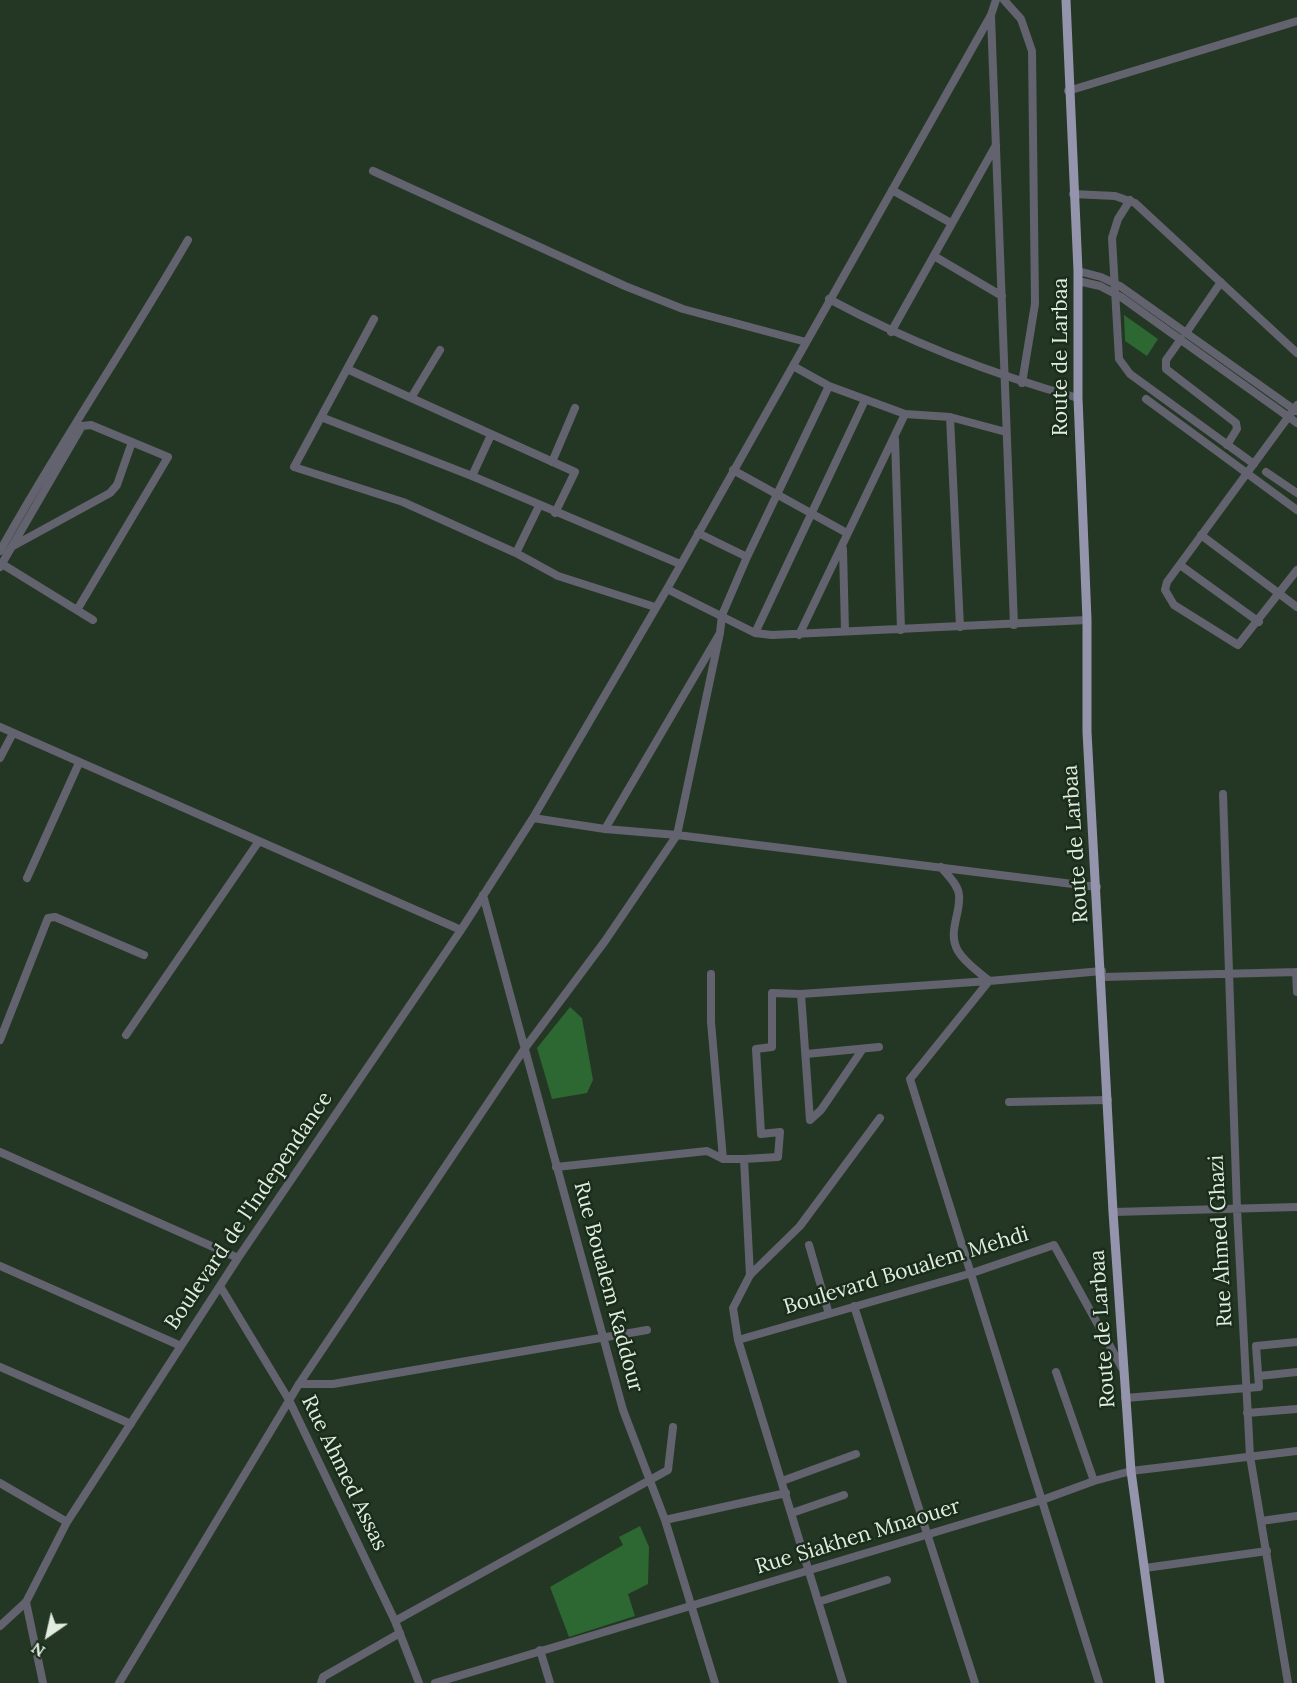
<!DOCTYPE html>
<style>
body{margin:0}
#map{position:relative;width:1297px;height:1683px;overflow:hidden;background:#243724;font-family:Lora,serif}
canvas{display:block}
.north{position:absolute;left:18px;top:1605px;width:60px;height:60px;-webkit-text-stroke:4px #1a2d1b;paint-order:stroke;rotate:214deg;font-size:16px;font-weight:700;line-height:24px;text-align:center;color:#e1ede1}
.north::after{content:'';display:block;margin:auto;width:21px;height:27px;background:#e1ede1;clip-path:polygon(50% 0,100% 100%,50% 72%,0 100%)}
</style>
<div id="map">
<canvas width="1297" height="1683"></canvas>
<div class="north">N</div>
</div>
<script>
const context = document.querySelector('canvas').getContext('2d');
context.lineJoin = 'round';
function fillPath(path, color) { context.fillStyle = color; context.fill(path, 'evenodd'); }
function trace(path, color, width, dash) { context.strokeStyle = color; context.lineWidth = width; context.lineCap = dash ? 'butt' : 'round'; context.setLineDash(dash || []); context.stroke(path); }
function label(font, color, halo, rows, align = 'center') {
  context.font = font + ' Lora,serif'; context.lineWidth = 5; context.setLineDash([]); context.textBaseline = 'middle'; context.strokeStyle = halo; context.fillStyle = color; for (const [text, x, y, turn = 0] of rows) {
    context.save(); context.translate(x, y); context.rotate((+turn || 0) * Math.PI / 180); context.textAlign = isNaN(turn) ? turn : align; if (halo) context.strokeText(text, 0, 0); context.fillText(text, 0, 0); context.restore();
  }
}
fillPath(new Path2D(`
 M1124,315L1158,339L1147,356L1125,341Z
 M570,1007L582,1018L593,1080L587,1093L552,1099L537,1048Z
 M640,1526L649,1547L648,1584L628,1594L635,1616L569,1637L550,1587L623,1545L619,1537Z`), '#2d6732');
trace(new Path2D(`
 M1004,0L1021,19L1032,51L1035,304L1022,383
 M991,16L1014,625
 M1068,91L1297,21
 M373,171L625,286L683,309L806,342
 M892,190L951,223
 M1073,194L1115,196L1135,203L1297,353
 M1130,200L1118,219L1112,238L1119,359L1130,374L1254,464
 M934,256L1002,296
 M1078,271L1101,277L1120,286L1296,411
 M1078,281L1100,286L1121,297L1297,423
 M829,299C909,342 991,374 1078,398
 M374,319L294,467L403,502L516,553L558,576L655,607
 M891,332L996,145
 M1186,333L1221,282
 M1181,339L1166,360V369L1236,423L1237,429L1227,445
 M793,366L829,386L905,414L950,417L1006,432
 M347,369L575,472L555,513
 M411,398L440,350
 M1146,399L1297,510
 M1297,405L1167,582L1165,590L1174,605L1238,645L1297,570
 M321,417L472,476L680,564
 M950,417L960,627
 M895,439L901,630
 M552,462L575,408
 M733,470L845,532
 M1266,472L1297,493
 M472,476L491,435
 M698,533L747,557
 M1201,535L1297,607
 M13,546L110,493L117,485L132,442
 M843,549L845,631
 M0,551C59,445 127,345 188,240
 M516,553L539,506
 M2,564L93,620
 M1180,565L1259,622
 M0,567L82,426L91,425L168,457L77,610
 M667,589L755,633L772,635L1087,620
 M755,633L865,400
 M799,635L905,414
 M0,727L461,930
 M0,758L13,733
 M1223,794L1237,1209L1250,1456L1288,1683
 M533,818L605,829L677,835L1097,887
 M605,829L720,633L722,615L747,557L829,386
 M941,867C947,875 958,884 959,895C961,914 947,932 958,951C965,963 978,971 989,981L1102,971
 M27,878L79,763
 M483,895L623,1410L665,1520L715,1683
 M1296,972L1297,992
 M711,974V1022L723,1159
 M1103,977L1297,972
 M989,981L910,1079L1099,1683
 M801,994L810,1120L821,1110L862,1050
 M126,1035L259,841
 M0,1040L48,918L55,917L144,955
 M806,1054L879,1047
 M1009,1102L1108,1100
 M0,1152L238,1258
 M744,1159L778,1157L780,1132L761,1134L756,1049L772,1047V993L801,994L989,981
 M556,1167L707,1151L723,1159H744L750,1275
 M1113,1212L1297,1207
 M809,1245L829,1314
 M0,1266L181,1346
 M220,1286L289,1400L395,1621L419,1683
 M854,1306L975,1683
 M738,1340L972,1273L1054,1245L1122,1368
 M0,1367L131,1424
 M1056,1372L1094,1481
 M1259,1376L1297,1372
 M299,1384H333L647,1330
 M1125,1398L1259,1387L1256,1346L1297,1342
 M1247,1413L1297,1409
 M782,1481L856,1454
 M0,1483L67,1522
 M792,1513L844,1495
 M665,1520L786,1493
 M1261,1521L1297,1516
 M1145,1568L1267,1551
 M26,1602L43,1683
 M818,1602L887,1580
 M395,1621L668,1470L673,1427
 M0,1626L26,1602L67,1522L238,1258L461,930L533,818L667,589L991,15L996,0
 M540,1650L550,1683
 M119,1683L299,1384L525,1048L605,941L677,835L720,633
 M321,1683L323,1677L400,1633
 M435,1683L1042,1500L1094,1481L1131,1471L1297,1451
 M843,1683L738,1340L733,1308L750,1275L800,1226L880,1118`), '#63636f', 8);
trace(new Path2D(`
 M1066,0L1078,271V398L1087,620V732L1113,1212L1131,1471L1160,1683`), '#9494ac', 9);
label('21px', '#e1ede1', '#1a2d1b', [
 ["Route de Larbaa",1061,357,-90],
 ["Route de Larbaa",1076,844,-94],
 ["Boulevard de l'Independance",249,1211,-56],
 ["Rue Ahmed Ghazi",1221,1241,-93],
 ["Boulevard Boualem Mehdi",906,1271,-17],
 ["Rue Boualem Kaddour",608,1287,75],
 ["Route de Larbaa",1103,1329,-94],
 ["Rue Ahmed Assas",344,1473,64],
 ["Rue Siakhen Mnaouer",858,1537,-17]
]);
</script>
